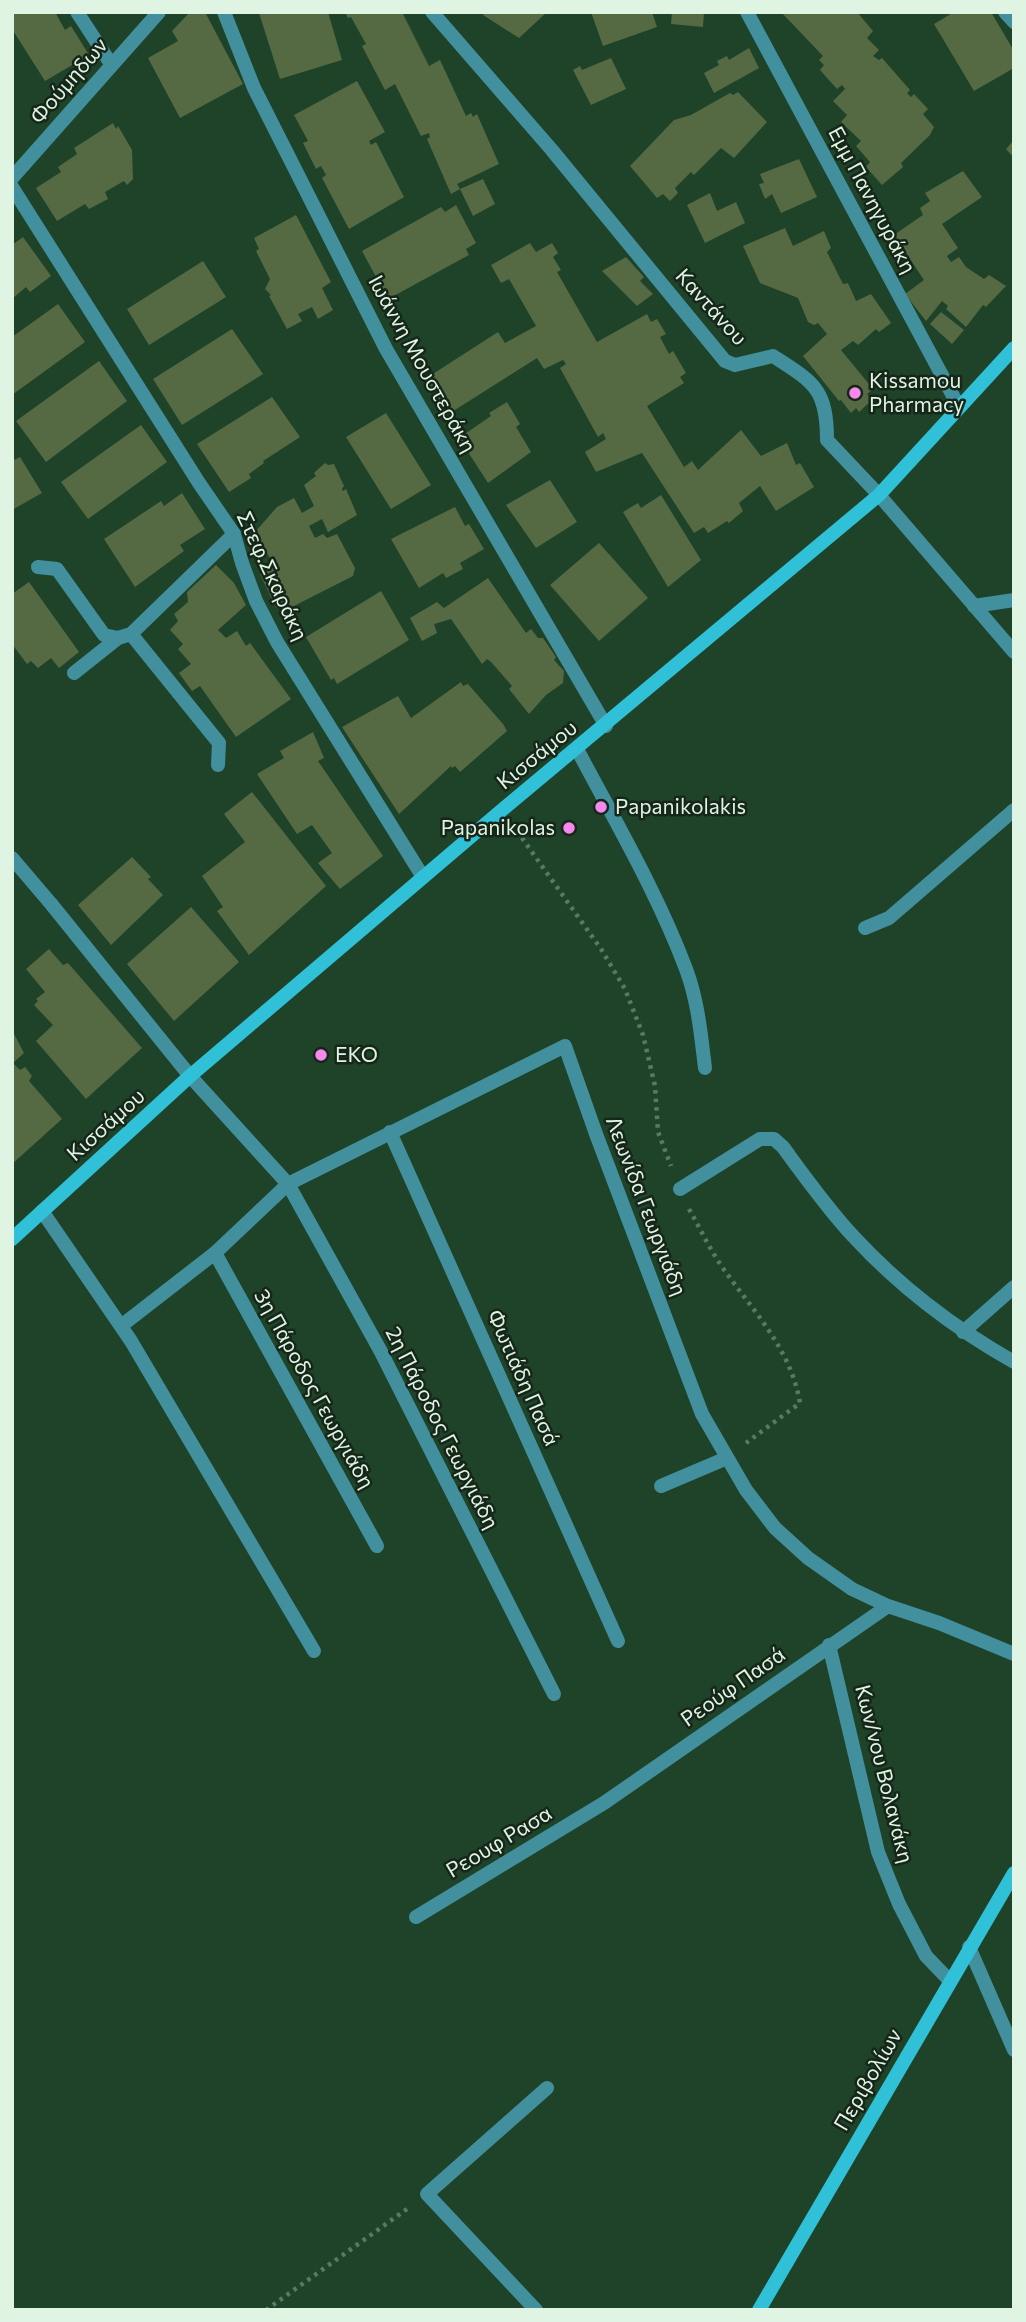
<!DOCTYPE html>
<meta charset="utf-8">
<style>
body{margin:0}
#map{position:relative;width:1026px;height:2322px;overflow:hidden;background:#1e4329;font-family:Commissioner,sans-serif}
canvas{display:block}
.frame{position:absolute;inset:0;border:14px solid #dff4e3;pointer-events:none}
</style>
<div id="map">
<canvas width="1026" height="2322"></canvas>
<div class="frame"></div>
</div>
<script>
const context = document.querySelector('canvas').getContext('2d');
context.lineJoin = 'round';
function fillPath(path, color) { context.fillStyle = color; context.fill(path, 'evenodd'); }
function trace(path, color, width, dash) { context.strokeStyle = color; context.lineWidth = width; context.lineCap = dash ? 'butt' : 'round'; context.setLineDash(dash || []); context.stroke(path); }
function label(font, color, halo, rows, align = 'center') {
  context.font = font + ' Commissioner,sans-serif'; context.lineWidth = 5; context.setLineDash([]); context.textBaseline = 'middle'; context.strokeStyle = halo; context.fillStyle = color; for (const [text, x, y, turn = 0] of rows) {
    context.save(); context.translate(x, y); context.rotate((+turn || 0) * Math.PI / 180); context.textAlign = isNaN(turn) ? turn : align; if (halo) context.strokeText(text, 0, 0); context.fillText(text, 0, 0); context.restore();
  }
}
fillPath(new Path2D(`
 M12,12H55L65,30L71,26L89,55L45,81L12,29Z
 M190,12H205L243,84L180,118L148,58L178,41L172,31Z
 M328,12L342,60L280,79L259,13Z
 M345,12H402L429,66L440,60L466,116L471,113L473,117L477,114L499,164L457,184L460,189L451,194L427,139L430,137L429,133L421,136L395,84L385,90L362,46L366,44L351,17L348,18Z
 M485,12H547L519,38L483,15Z
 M591,12H652L657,27L603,46Z
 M672,12H704L703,27L671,24Z
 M781,12H857L873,31L867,38L879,50L873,56L879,60L882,58L910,90L907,93L911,97L914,94L928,109L923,114L934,127L930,135L901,163L903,167L882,185L866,167L870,162L856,146L861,141L841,122L847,115L833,101L845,89L842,85L837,89L820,70L824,65L819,60L823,56Z
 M954,12H991L1014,51V68L974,91L934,24Z
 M749,48L759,68L714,93L704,73L719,65L717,61L727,56L729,60Z
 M611,58L626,89L591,105L573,70L580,66L582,70Z
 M357,81L385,132L369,141L371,145L376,142L404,197L349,229L322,178L326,175L321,166L316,169L303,143L308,141L294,115Z
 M738,92L767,122L734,158L721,148L694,175L691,172L675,188L678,193L670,201L663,194L657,198L630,166L674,120L691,115L730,93L733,95Z
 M113,123L116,129L118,126L132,150L133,179L127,185L124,181L105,192L108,199L89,209L85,204L57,221L36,188L61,172L58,167L77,154L74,148Z
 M1014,140V158L1006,149Z
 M799,159L817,197L781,213L772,194L765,199L759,184L764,183L760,174Z
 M963,171L982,197L942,224L958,248L947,256L951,262L959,257L966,267L984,279L989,275L1006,286L986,307L983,305L966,327L946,309L948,306L942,301L926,321L905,294L924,280L906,253L903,255L891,237L923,215L920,208L930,201L925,193Z
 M483,179L495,204L473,216L460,189Z
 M710,193L717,211L736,202L745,223L705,243L687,205Z
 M456,205L476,243L466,249L469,255L388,299L362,251L441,207L445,212Z
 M296,215L331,282L322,288L333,310L318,319L312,307L298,314L302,321L287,329L269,296L271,295L265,289L270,279L256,251L259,249L254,238Z
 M785,228L793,246L824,231L831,248L827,252L843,284L848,283L856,301L871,294L891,323L879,332L876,329L858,345L853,341L841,350L873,389L867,394L872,400L859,412L856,408L851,413L841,400L839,401L803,356L827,334L818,323L814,325L808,322L798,298L760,283L743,246Z
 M23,237L51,276L30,292L26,287L12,299V245Z
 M530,243L536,252L552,243L558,253L553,257L561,270L557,272L597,342L647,314L651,322L657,319L666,334L660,337L669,354L673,351L686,373L680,377L684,383L647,406L684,467L692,461L698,470L741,430L761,456L787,443L796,465L800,463L814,487L776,511L760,486L739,503L743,511L729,523L727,521L708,533L704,527L694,533L642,453L596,472L585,452L606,439L603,433L598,437L560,368L566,364L563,360L544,369L537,358L447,415L425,379L498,332L505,343L536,326L509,279L501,283L491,265Z
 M626,257L644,277L640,281L653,294L637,306L602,271Z
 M203,261L226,297L149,345L127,309Z
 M58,304L85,342L12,395V337Z
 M941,312L964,330L952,344L930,324Z
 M232,329L263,374L182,425L153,379Z
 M99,361L127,401L46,462L16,421Z
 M272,397L300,437L263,461L264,463L249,474L251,478L229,492L197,444Z
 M507,402L520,424L516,427L531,452L488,483L459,438L491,416L489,413Z
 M386,413L431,485L391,509L346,437Z
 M141,425L167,462L88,519L61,482Z
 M20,457L42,493L12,510V461Z
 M325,463L328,465L334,464L344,486L342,489L343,491L346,489L357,515L328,532L322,519L309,526L315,538L323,534L327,538L337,534L355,568L353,576L286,610L276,608L260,574L268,568V563L271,560L255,532L277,507L294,498L302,513L314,506L304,485L316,476L314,473Z
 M550,480L577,522L536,548L506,505Z
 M182,493L205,529L180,545L184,551L135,587L104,539L161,501L164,506Z
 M661,495L701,560L668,587L623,512L638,503L641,508Z
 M455,507L465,526L469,524L484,549L460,563L463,569L446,578L443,573L419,588L391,539Z
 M599,543L648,598L599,641L550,585Z
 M216,565L234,583L246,605L218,630L226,638L237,631L246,646L250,643L291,699L236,737L200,686L192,691L179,673L191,664L178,649L183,644L170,630L178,621L174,614L188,602L187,592Z
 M488,578L526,633L531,629L538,638H543L556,657L554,660L564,671L563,683L546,695L529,714L509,689L512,686L492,663L487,659L482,664L451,619L434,624L437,633L422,641L410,618L437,602L444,608Z
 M29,582L79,652L59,668L51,658L38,668L31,661L27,664L12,644V594Z
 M381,591L409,640L337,684L334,678L331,680L306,637Z
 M461,682L463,686L468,684L503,724L507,731L460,772L455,766L452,768L451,766L399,814L342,727L398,696L411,718Z
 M313,732L324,758L318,761L383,856L340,889L318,863L332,853L312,825L297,834L257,774L284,758L280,751Z
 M252,792L326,886L249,955L217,911L223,907L202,876L245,842L224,814Z
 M132,857L151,877L148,879L163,895L111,945L78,905Z
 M191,907L239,962L174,1021L127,964Z
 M49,949L63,965L68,963L142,1048L86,1099L36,1041L53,1025L34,1005L38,1001L36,999L45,992L26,969Z
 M12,1030L24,1053L13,1063L20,1070L25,1067L32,1076L29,1081L62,1119L12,1164Z`), '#556a43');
trace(new Path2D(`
 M517,831L601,949L625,989L643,1035L655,1086L658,1132L671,1166
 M689,1209C701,1230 711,1252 725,1271C755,1313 791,1350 800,1403L746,1443
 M266,2310L407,2209`), '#597a62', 4.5, [3.5, 5]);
trace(new Path2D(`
 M77,12L111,64
 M1005,12L1014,22
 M38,567L57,569L104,635L118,638L131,634L234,534
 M131,634L219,743L218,765
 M74,673L118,638
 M577,749C615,821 657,892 686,969C698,1001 701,1035 705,1068
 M12,858L52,905
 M390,1132L618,1641
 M42,1211L131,1341L314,1651
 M215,1253L377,1546
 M121,1326L215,1253L288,1184L380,1350L554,1694
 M661,1486L727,1458`), '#42909e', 14);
trace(new Path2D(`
 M224,12L254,88L386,349L606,726
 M432,12L551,149L725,361L735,365L773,356C813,382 827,388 827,440L879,495L1014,652
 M747,12L959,407
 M12,178L159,12
 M12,187L199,483L234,534L242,563L256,601L277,642L423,877
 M974,606L1014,600
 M52,905L190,1076L288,1184L565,1046L596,1134L702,1414L746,1490L775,1528L808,1558L852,1589L888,1606L939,1623L1014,1654
 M865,928L889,918L1014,810
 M680,1189L760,1139H774L783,1147C805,1177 827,1208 853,1236C900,1287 954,1328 1014,1362
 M963,1332L1014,1287
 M829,1645L878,1852L899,1904L926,1956L950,1981
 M416,1917L604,1803L888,1606
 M969,1947L1014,2050
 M536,2310L427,2194L547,2088`), '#42909e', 14);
trace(new Path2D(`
 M12,1239L190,1076L502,810L879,495L1014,348
 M759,2310L1014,1873`), '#30c0d7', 14);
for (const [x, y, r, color] of [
 [855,393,7,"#f788ec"],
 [601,807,7,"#f788ec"],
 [569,828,7,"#f788ec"],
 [321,1055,7,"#f788ec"]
]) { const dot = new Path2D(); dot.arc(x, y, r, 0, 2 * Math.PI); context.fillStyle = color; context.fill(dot); trace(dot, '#162619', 2.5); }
label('21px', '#dff4e3', '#162619', [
 ["Φούμηδων",69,81,-49],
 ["Εμμ Πανηγυράκη",872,200,62],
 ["Καντάνου",711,307,48],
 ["Ιωάννη Μουστεράκη",422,364,61],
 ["Στεφ.Σκαράκη",272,576,65],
 ["Κισσάμου",537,755,-39],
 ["Κισσάμου",106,1125,-42],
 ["Λεωνίδα Γεωργιάδη",646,1206,69],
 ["Φωτιάδη Πασά",523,1378,66],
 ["3η Πάροδος Γεωργιάδη",314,1389,61],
 ["2η Πάροδος Γεωργιάδη",442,1428,63],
 ["Ρεούφ Πασά",733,1687,-35],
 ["Κων/νου Βολανάκη",884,1774,76],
 ["Ρεουφ Ρασα",499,1842,-31],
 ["Περιβολίων",868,2080,-60]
]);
label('21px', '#dff4e3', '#162619', [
 ["Kissamou",869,381],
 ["Pharmacy",869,405],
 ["Papanikolakis",615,807],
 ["Papanikolas",555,828,"right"],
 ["EKO",335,1055]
], 'left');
</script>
